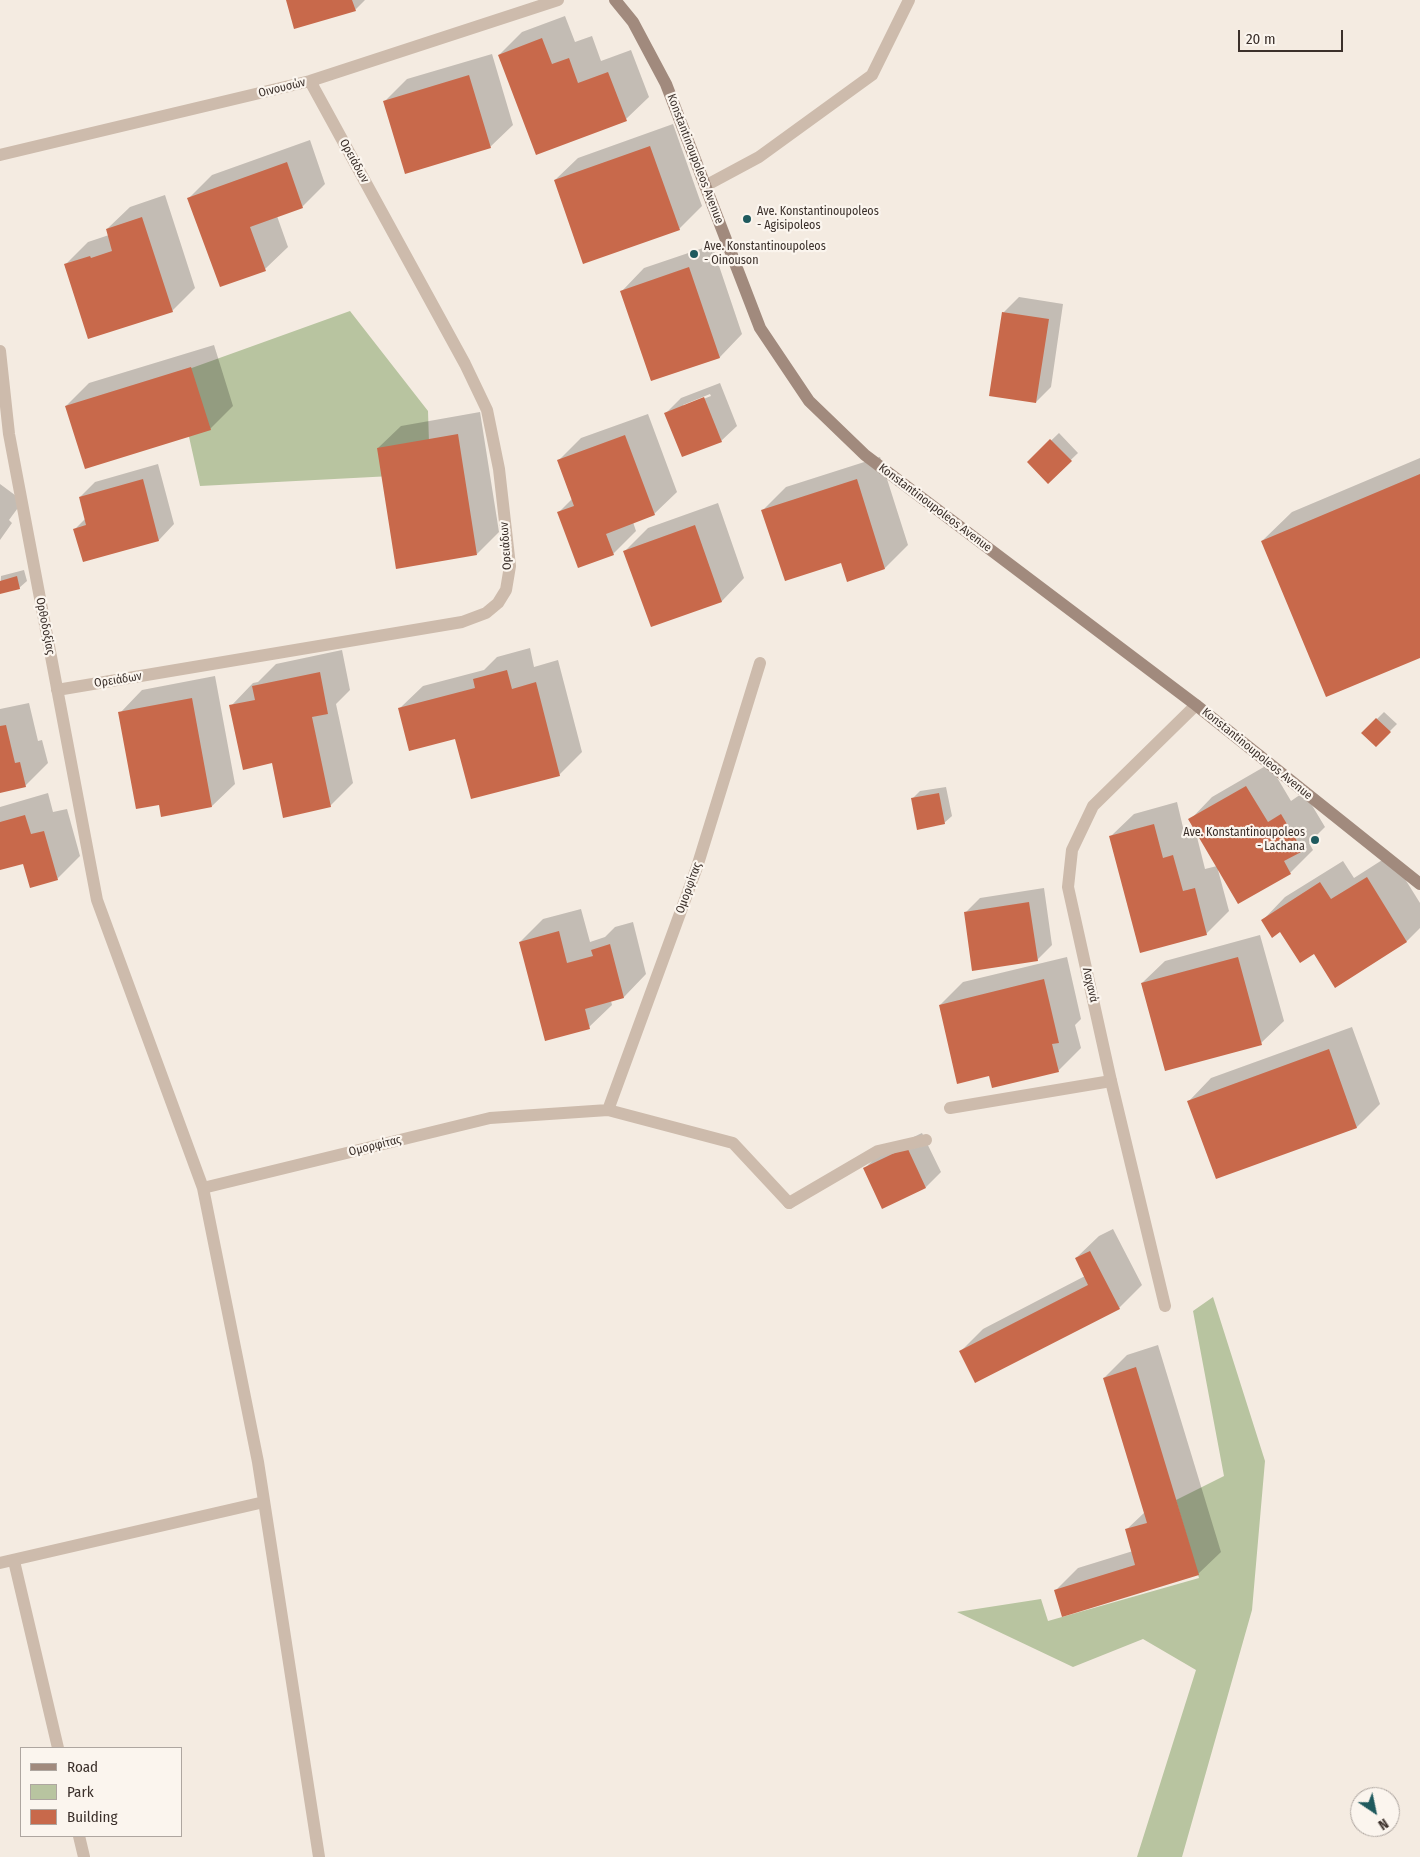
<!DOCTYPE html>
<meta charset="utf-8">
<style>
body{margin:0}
#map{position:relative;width:1420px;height:1857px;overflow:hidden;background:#f4ebe1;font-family:"Fira Sans Condensed",sans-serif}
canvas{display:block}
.legend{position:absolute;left:20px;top:1747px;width:162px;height:90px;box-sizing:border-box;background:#fbf5ee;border:1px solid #aea6a0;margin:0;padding:6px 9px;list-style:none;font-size:15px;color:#3b302b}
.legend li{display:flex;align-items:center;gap:10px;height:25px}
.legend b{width:25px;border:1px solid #aea6a0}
.north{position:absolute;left:1350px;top:1787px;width:50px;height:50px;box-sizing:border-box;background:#fbf5ee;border:1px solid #aea6a0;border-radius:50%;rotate:146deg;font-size:14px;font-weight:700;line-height:20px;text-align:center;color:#3b302b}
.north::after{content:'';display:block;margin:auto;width:18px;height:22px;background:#1f5a5e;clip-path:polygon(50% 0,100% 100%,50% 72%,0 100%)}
.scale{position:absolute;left:1238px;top:30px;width:105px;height:22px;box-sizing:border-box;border:2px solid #3b302b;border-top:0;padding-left:6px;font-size:15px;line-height:18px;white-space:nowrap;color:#3b302b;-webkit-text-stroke:4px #fbf5ee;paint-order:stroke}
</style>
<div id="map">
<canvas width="1420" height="1857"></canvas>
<ul class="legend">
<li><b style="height:6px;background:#a18a7d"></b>Road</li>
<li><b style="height:14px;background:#b8c4a0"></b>Park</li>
<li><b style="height:14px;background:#c8694b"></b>Building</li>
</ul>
<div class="north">N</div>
<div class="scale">20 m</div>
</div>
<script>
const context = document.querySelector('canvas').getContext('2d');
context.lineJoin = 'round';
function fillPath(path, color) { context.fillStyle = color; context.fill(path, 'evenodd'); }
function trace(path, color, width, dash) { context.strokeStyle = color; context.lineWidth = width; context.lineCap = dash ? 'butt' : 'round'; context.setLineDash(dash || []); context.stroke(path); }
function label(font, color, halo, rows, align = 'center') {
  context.font = font + ' "Fira Sans Condensed",sans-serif'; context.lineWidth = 4.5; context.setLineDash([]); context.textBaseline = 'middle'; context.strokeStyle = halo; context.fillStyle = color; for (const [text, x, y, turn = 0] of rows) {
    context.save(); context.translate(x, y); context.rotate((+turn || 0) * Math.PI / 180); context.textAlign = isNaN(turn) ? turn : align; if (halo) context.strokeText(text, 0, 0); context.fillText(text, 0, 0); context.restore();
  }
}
fillPath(new Path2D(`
 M350,311L428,411L430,474L200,486L175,374Z
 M1213,1297L1265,1461L1252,1610L1182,1857H1137L1196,1670L1143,1639L1073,1667L957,1612L1041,1599L1048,1621L1199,1578L1176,1500L1224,1476L1193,1311Z`), '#b8c4a0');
fillPath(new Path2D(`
 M287,0H365L355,10Z
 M565,16L575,42L592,36L601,61L631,50L649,97L626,119L499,55L522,32Z
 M492,54L513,125L490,147L384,102L407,79Z
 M673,124L702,206L679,229L555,180L578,158Z
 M310,140L325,184L302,207L277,216L288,247L265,269L189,198L212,175Z
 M165,195L195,288L172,311L66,264L88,242L109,235L107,229L130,207Z
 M712,245L742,334L720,357L651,380L622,291L644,268Z
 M1019,297L1063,304L1051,387L1036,402L1003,313Z
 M214,345L233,406L210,429L66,406L89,383Z
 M720,383L737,426L721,441L666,413L681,398ZM710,394L711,396L683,407V405Z
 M480,412L499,532L477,554L378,448L401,426Z
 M648,414L677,492L654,514L633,522L636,531L613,554L559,512L572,499L558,461L581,438Z
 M1059,433L1078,453L1048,482L1029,462Z
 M880,457L908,545L885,568L848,580L842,562L763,510L786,487Z
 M1420,458V656L1262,541L1292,512Z
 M158,464L174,524L159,540L83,561L75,529L86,518L80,497L95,482Z
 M0,484L23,501L9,520L12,523L0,540Z
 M718,503L744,578L722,601L651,625L625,551L648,528Z
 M24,570L27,581L19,588L0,593L1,576Z
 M530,648L534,667L558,660L582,752L559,775L456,737L400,708L423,686L484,670L497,657Z
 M342,650L350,690L336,704L353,783L330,806L273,762L231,706L253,683L258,682L276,664Z
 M215,676L235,784L212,806L162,816L160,803L120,713L142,690Z
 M29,703L38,741L42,740L48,763L25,786L0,792V709Z
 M1384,712L1397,724L1376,745L1363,733Z
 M1269,764L1291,801L1304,792L1325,827L1309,843L1313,850L1290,873L1218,870L1229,911L1206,934L1111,836L1134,814L1177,802L1185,836L1196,833L1205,869L1217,866L1190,820L1212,797Z
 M946,787L952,816L944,823L912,799L920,791Z
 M48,793L53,812L67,809L80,856L57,879L24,862L0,869V807Z
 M1390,855L1420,903V928L1407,941L1335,986L1314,952L1263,920L1285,897L1343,861L1354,878Z
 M1044,888L1052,945L1037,960L965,913L980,898Z
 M581,909L590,942L605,937L615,927L633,922L646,974L624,997L611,1001L612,1005L589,1027L520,942L543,919Z
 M1260,935L1284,1021L1261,1043L1142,983L1165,961Z
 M1067,957L1081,1019L1075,1025L1081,1048L1058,1071L990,1075L940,1005L963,982Z
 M1352,1027L1380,1104L1357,1127L1216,1178L1189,1101L1211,1078Z
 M922,1133L941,1172L926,1187L865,1168L880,1153Z
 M1113,1229L1142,1285L1119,1308L960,1352L983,1329L1085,1276L1076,1258L1099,1236Z
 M1158,1345L1221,1552L1198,1574L1056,1590L1078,1568L1133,1551L1126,1530L1145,1512L1104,1378L1127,1355Z`), '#0003');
fillPath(new Path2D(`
 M286,0H352L356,11L294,29Z
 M542,38L552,64L569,58L578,83L608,72L627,121L536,155L498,55Z
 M469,75L491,148L405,174L383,101Z
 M650,146L680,230L583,264L554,180Z
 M287,162L303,208L250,227L266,271L220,287L187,198Z
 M142,217L173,312L88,339L64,264L90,256L91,258L112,251L106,229Z
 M689,267L720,358L651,381L620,291Z
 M1002,312L1049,319L1036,403L989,396Z
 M191,367L211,430L85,469L65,406Z
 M704,397L722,442L682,457L664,413Z
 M458,434L477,555L396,569L377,448Z
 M625,435L655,515L606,534L614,555L578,568L557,512L574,506L557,460Z
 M1050,439L1072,461L1048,484L1027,462Z
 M1420,474V658L1326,697L1261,541Z
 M143,479L159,541L83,562L73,529L86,525L79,497Z
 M857,479L885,569L847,582L841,563L785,581L761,510Z
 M695,525L722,602L651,627L623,551Z
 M17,576L20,589L0,594V581Z
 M507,670L512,689L536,682L560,776L471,799L455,739L409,751L398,708L475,688L473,679Z
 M320,672L328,714L312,717L331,807L283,818L272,763L243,770L229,705L255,700L252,686Z
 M192,698L212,807L161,817L159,805L136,809L118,712Z
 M1376,718L1391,732L1376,747L1361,733Z
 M6,725L15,763L20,762L26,787L0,793V726Z
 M1246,786L1268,822L1281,814L1303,851L1284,861L1291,874L1238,904L1188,819Z
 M939,793L945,824L917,830L911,798Z
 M25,815L31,834L44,831L58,880L30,888L23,864L0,870V822Z
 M1154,824L1163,858L1173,855L1183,891L1195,888L1207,935L1140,953L1109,836Z
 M1367,877L1407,942L1335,988L1314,954L1300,963L1280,932L1272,938L1261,920L1320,882L1331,899Z
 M1029,902L1038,961L972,971L964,912Z
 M559,931L567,963L593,956L591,950L610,944L624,998L585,1009L590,1029L545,1041L519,942Z
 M1238,957L1262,1045L1165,1071L1141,983Z
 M1044,979L1059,1043L1052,1044L1059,1072L992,1088L989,1076L957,1084L939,1005Z
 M1329,1049L1357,1128L1216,1179L1187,1101Z
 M907,1147L926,1188L882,1209L863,1168Z
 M1090,1251L1120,1309L975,1383L959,1351L1088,1285L1075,1258Z
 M1136,1367L1199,1575L1062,1617L1054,1590L1135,1565L1125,1529L1147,1523L1103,1378Z`), '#c8694b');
trace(new Path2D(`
 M950,1108L1111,1081
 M789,1203L878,1151L926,1140`), '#cdbbac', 12);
trace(new Path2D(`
 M0,155L310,81L558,0
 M705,186L759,157L872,75L909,0
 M0,351L9,434L97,900L203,1188L258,1462L319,1857
 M57,690L462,622L486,613L498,603L506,590L510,566L499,469L487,410L465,364L310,81
 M608,1110L697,867L760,663
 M203,1188L490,1118L608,1110L733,1143L789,1203
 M1165,1306L1111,1081L1068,887L1072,850L1093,806L1196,705
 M14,1561L58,1748
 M0,1563L264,1502
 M79,1836L84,1857`), '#cdbbac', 12);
trace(new Path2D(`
 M615,0L633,22L666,84L760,328L809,401L865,455L1196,705L1420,884`), '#a18a7d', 12);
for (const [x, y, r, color] of [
 [747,219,5,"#1f5a5e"],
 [694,254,5,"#1f5a5e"],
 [1315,840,5,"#1f5a5e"]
]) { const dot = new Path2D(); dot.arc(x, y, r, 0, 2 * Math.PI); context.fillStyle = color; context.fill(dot); trace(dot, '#fbf5ee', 2); }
label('12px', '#3b302b', '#fbf5ee', [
 ["Οινουσών",282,88,-14],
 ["Konstantinoupoleos Avenue",695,159,69],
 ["Ορειάδων",354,161,61],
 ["Konstantinoupoleos Avenue",935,508,37],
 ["Ορειάδων",506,546,-94],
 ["Ορθοδοξίας",45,626,79],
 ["Ορειάδων",118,680,-9],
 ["Konstantinoupoleos Avenue",1257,754,39],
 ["Ομορφίτας",689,888,-70],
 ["Λαχανά",1090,985,77],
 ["Ομορφίτας",375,1146,-14]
]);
label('12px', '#3b302b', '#fbf5ee', [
 ["Ave. Konstantinoupoleos",757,212],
 ["- Agisipoleos",757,226],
 ["Ave. Konstantinoupoleos",704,247],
 ["- Oinouson",704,261],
 ["Ave. Konstantinoupoleos",1305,833,"right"],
 ["- Lachana",1305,847,"right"]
], 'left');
</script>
